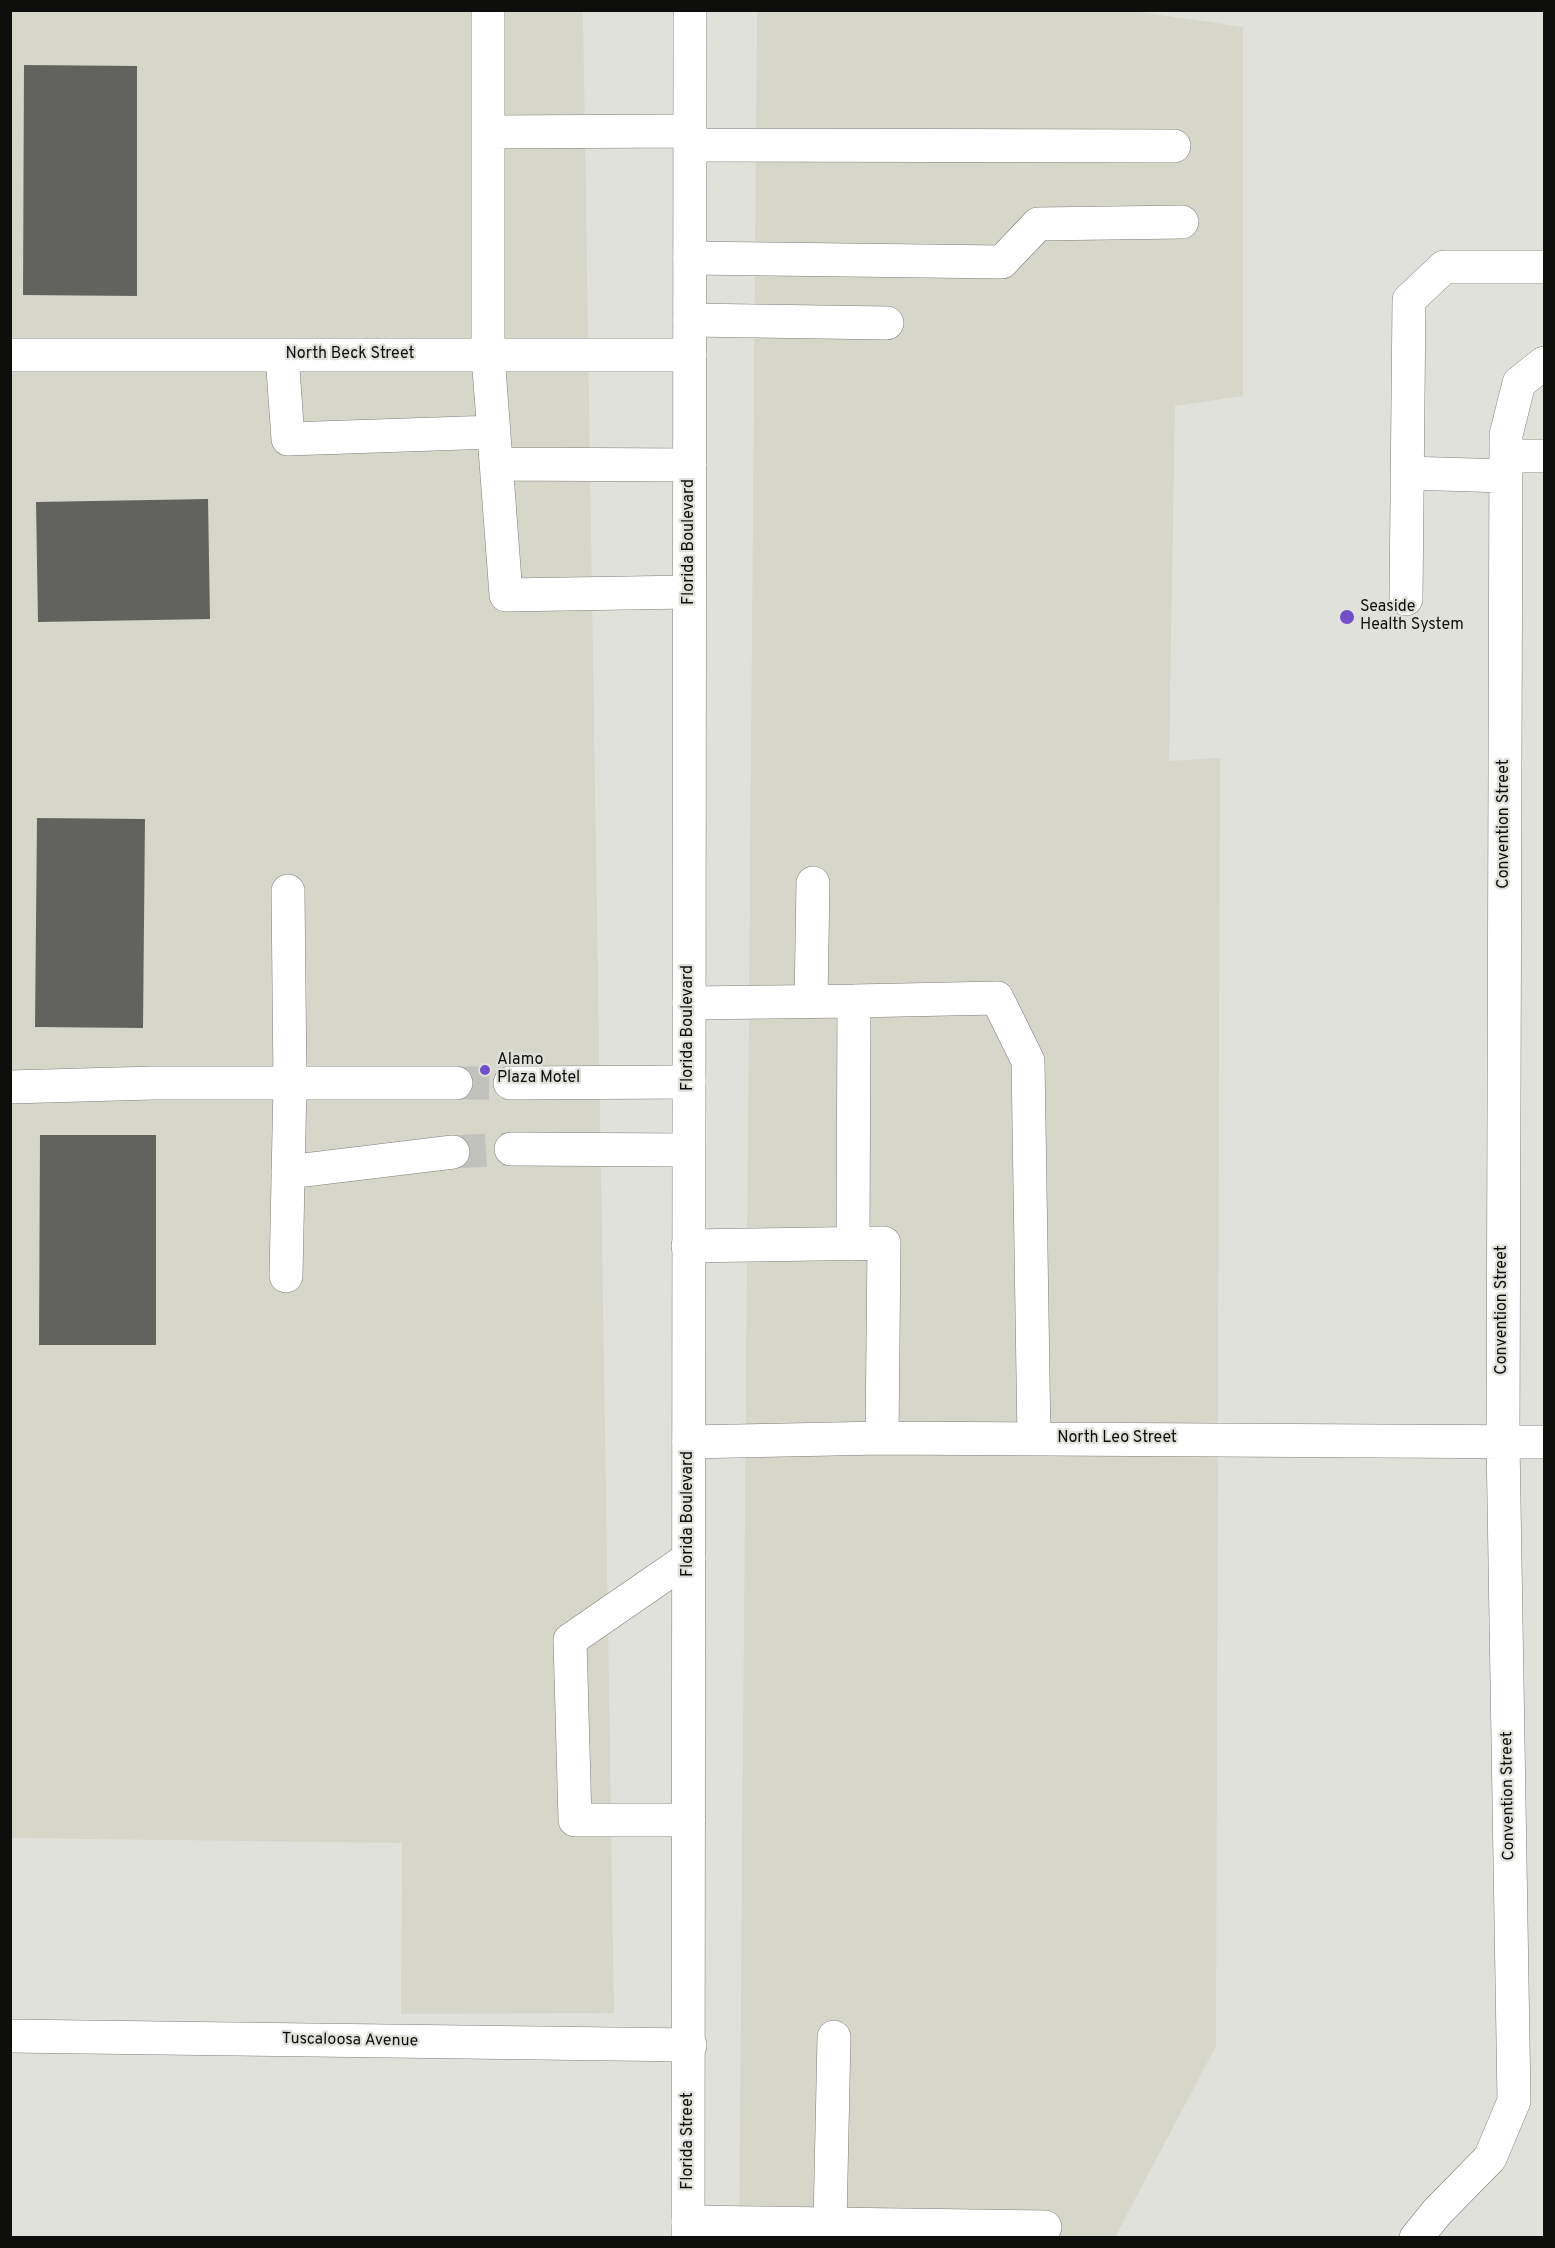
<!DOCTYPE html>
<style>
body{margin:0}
#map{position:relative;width:1555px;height:2248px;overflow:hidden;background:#e1e1dc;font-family:Overpass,sans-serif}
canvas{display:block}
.frame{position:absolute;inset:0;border:12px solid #0e0e0d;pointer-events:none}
</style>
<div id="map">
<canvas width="1555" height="2248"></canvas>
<div class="frame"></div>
</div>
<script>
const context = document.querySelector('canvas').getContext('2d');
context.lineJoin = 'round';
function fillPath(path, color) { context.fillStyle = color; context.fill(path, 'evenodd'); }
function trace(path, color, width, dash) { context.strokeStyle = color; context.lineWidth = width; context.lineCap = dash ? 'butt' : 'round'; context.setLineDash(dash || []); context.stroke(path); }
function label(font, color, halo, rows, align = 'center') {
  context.font = font + ' Overpass,sans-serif'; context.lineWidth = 4.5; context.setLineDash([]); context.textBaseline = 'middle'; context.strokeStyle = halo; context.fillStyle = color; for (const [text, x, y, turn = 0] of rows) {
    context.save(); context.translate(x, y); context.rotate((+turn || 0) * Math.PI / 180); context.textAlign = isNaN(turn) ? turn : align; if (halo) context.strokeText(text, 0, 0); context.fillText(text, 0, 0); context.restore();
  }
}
fillPath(new Path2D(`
 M1127,10L1243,27V396L1175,406L1169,761L1220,758L1216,2046L1115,2237L739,2238L757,11Z
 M11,11H583L614,2013L401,2014L402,1843L11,1838Z`), '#d6d7ca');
fillPath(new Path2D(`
 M24,65L137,66V296L23,295Z
 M208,499L210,619L38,622L36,502Z
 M37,818L145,819L143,1028L35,1027Z
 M40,1135H156V1345H39Z`), '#62635e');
trace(new Path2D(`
 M456,1083H510
 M453,1152L511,1149`), '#c1c1bd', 33, [33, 16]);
const minor = new Path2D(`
 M488,10V355L506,595L689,592
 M488,132L689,131
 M690,145L1174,146
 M690,258L1002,262L1038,224L1182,222
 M690,320L887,323
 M10,355H690
 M282,355L288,439L494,432
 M1506,456H1544
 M496,464L690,465
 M1407,473L1506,476
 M1406,599L1409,300L1444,267H1544
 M811,1001L813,883
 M854,1001L997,998L1028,1061L1034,1439
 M689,1003L854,1001L853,1244
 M510,1083L689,1082
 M10,1087L154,1083H456
 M511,1149L688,1150
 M288,1172L453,1152
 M688,1246L884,1243L882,1438
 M286,1276L290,1083L288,891
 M689,1442L882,1438L1544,1442
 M689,1558L570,1640L575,1820H689
 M10,2036L690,2045
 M688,2222L1045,2227
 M830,2223L834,2037
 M1416,2238L1437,2212L1490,2158L1514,2101L1503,1441L1506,435L1519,383L1544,363`);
const major = new Path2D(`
 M688,2238L690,10`);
trace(minor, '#7e7e79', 34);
trace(major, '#7e7e79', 34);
trace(minor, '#fff', 33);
trace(major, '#fff', 33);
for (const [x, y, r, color] of [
 [1347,617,8,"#704fc8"],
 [485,1070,6,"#704fc8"]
]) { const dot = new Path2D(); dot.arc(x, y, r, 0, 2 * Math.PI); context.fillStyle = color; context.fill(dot); trace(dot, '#e1e1dc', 2); }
label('16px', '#0e0e0d', '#e1e1dc', [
 ["North Beck Street",350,355],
 ["Florida Boulevard",690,542,-90],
 ["Convention Street",1505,824,-90],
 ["Florida Boulevard",689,1028,-90],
 ["Convention Street",1503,1310,-90],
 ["North Leo Street",1117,1439],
 ["Florida Boulevard",689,1514,-90],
 ["Convention Street",1509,1796,-91],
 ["Tuscaloosa Avenue",350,2041,1],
 ["Florida Street",689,2141,-90]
]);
label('16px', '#0e0e0d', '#e1e1dc', [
 ["Seaside",1360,608],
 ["Health System",1360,626],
 ["Alamo",497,1061],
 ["Plaza Motel",497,1079]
], 'left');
</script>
